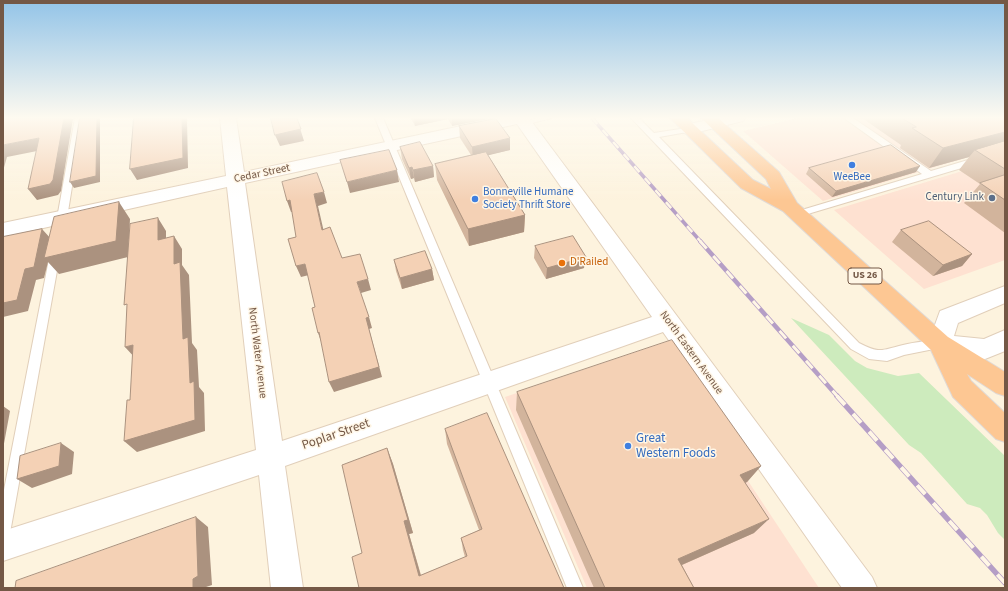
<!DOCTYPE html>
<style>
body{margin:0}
#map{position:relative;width:1008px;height:591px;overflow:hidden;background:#fdf3de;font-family:"Source Sans 3",sans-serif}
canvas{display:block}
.frame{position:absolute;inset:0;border:4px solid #745846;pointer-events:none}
</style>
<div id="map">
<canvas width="1008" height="591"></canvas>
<div class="frame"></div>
</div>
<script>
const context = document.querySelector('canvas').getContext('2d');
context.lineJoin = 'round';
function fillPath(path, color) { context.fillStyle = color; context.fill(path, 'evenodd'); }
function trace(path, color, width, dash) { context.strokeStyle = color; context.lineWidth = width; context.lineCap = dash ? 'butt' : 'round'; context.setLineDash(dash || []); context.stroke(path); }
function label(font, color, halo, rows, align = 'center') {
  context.font = font + ' "Source Sans 3",sans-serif'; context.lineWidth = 3; context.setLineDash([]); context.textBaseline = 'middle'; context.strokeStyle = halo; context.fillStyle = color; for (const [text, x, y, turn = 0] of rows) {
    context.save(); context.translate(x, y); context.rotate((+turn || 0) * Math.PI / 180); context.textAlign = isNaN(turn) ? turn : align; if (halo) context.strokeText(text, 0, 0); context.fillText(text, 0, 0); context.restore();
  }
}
fillPath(new Path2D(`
 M798,118H961L1005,146L823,201L743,131Z
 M1005,158V260L924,289L834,210Z
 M658,345L819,588H587L505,397Z`), '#fee1d1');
fillPath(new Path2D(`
 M791,318L829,335L855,361L867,368L898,376L919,373L1005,456V540L998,533L987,515L980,508L967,504L921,453L909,445Z`), '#cdebbd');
const service = new Path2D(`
 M75,118H83L66,224L61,227L56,224Z
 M375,118H383L583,588H567Z
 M538,118H551L525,125L521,123Z
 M631,118H639L654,133L693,127V131L659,137L859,343C880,354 882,350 903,345C915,342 928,341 940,339L944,341L946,344L944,347L904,355L887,361L869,359L851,349Z
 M844,118H853L931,171L1005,149V155L801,216H795L793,214L795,212L922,174Z
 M55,250L60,254L10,533L8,538L3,540V495L50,254Z`);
const minor = new Path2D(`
 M220,118H236L244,172L499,118H529L872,577L877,588H842L663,332L285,466L303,588H271L259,475L3,561V531L256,450L227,187L3,237V223L226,176ZM517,124L652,317L282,441L245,183Z
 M718,118H745L743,121L690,134L684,133L682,129L684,125Z
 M1005,286V303L958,323L954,336L984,339L1005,330V351L985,359L940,354L932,351L928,344L940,311Z`);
const trunk = new Path2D(`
 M670,118H687L753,180L771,189L766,179L701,118H718L779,172L797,203L948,337L1005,372V396L996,393L967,374L971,381L1005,413V442L996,439L953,397L931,350L783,211L741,188Z`);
trace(service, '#e1cfba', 2);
trace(minor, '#e1cfba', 2);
trace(trunk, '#e0dad6', 2);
fillPath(service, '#fff');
fillPath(minor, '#fff');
fillPath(trunk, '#fdc793');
const railFar2 = new Path2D(`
 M592,118L701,242`);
const railFar1 = new Path2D(`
 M700,241L838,397`);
const rail = new Path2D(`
 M837,396L1005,583`);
trace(railFar2, '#b59ec6', 3.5);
trace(railFar1, '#b59ec6', 4.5);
trace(rail, '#b59ec6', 5.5);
trace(railFar2, '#fff6e6', 2.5, [8]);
trace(railFar1, '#fff6e6', 3, [10]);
trace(rail, '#fff6e6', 4, [12]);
fillPath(new Path2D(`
 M411,118H488V119L452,126L448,119L415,126Z
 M862,118H1005V233L964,203L980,184L959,170L969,157L929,168L900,148L901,145Z
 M459,126L510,150L488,155L525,215L524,232L469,246L437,180L435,164L471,155L460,138Z
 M400,147L433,166L434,177L415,182L414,178L411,179L402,159Z
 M809,168L916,172L832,197L806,174Z
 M901,230L972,254L962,266L933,276L892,242Z
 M535,246L584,268L546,279L534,258Z
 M394,260L432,269L434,280L402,289L396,271Z
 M517,392L761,466L747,482L745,483L754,533L682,565L694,588H594L516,410Z
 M445,429L564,588H359L362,553L387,448L393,464L413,533L409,534L421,575L465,557L463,550L461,538L479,530L447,444Z`), '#d2b49c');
fillPath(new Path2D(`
 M64,118H72L73,119L61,191L58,195L37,200L28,189Z
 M97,118H100V182L74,188L70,182Z
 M182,118H187L188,168L137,180L130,169Z
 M297,118L304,141L280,146L275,135Z
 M414,118H448V119L415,126Z
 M452,118H488V119L452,126Z
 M1005,132V148L975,150L969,157L929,168L943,148Z
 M39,138L47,149L7,157L3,171V145Z
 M510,138V150L473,159L472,147Z
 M433,166L434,177L415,182L413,170Z
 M920,166L916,172L832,197L836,191Z
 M412,167L414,178L411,179L409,168Z
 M397,170L399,182L350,193L347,182Z
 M324,192L327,203L318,206L326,241L322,230L314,194Z
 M290,200L295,212H291L287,201Z
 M119,202L130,219L128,257L59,274L48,262L44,278L36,280L28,311L3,317V303L25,269L42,229L52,240Z
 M525,215L524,232L469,246L468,229Z
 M158,218L166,231V253L158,240Z
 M174,236L182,249V265L189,275L192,343L197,350L199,387L204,393L205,431L137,452L124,441L190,383L183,339L174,264Z
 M972,254L962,266L933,276L943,265Z
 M586,257L584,268L546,279L547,268Z
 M305,264L309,275L301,277L296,266Z
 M432,269L434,280L402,289L400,278Z
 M368,279L371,290L361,293L357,282Z
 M369,317L372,328L369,329L382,377L334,392L329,382L366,318Z
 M319,332L322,344L318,333Z
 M133,345L136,359L125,347Z
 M3,371L4,372L3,378Z
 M3,406L10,411L3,449Z
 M61,443L74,452L72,474L32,488L17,479Z
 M387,448L393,464L413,533L409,534L424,587L419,576L404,521Z
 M761,466L747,482L727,491L740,475Z
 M196,517L208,527L212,585L206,587V588H193V579Z
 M769,519L754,533L668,571L678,559Z`), '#ab927f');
const building = new Path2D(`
 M3,118H64L53,180L50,184L28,189L39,138L3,145Z
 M80,118H97L96,176L70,182Z
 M134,118H182L183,158L130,169Z
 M271,118H297L301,129L275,135Z
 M902,118H1005V132L943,148L912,128L916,127Z
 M496,119L510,138L472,147L459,126Z
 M1005,141V169L975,150Z
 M420,142L433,166L413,170L412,167L409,168L400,147Z
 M891,145L920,166L836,191L809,168Z
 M389,150L397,170L347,182L340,160Z
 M486,152L525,215L468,229L435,164Z
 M317,173L324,192L314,194L322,230L330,227L342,258L360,254L368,279L357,282L369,317L366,318L379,367L329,382L319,332L318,333L312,308L315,307L305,264L296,266L288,239L296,237L290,200L287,201L282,182Z
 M1005,175V200L980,183Z
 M119,202L116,241L44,258L54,217Z
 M158,218V240L174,236V264L180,262L183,339L188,337L190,383L194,381L195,420L124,441L127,400H130L133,345L125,347L127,304L124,305L130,224Z
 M929,221L972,254L943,265L901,230Z
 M42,229L34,267L25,269L17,300L3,303V237Z
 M573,236L586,257L547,268L535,246Z
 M425,251L432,269L400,278L394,260Z
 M672,340L761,466L740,475L769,519L678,559L694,588H605L517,392Z
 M487,413L564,588H359L352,557L362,553L342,465L387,448L408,520L404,521L419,576L467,556L461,538L482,529L445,429Z
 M61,443L59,466L17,479L20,456Z
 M196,517L198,576L193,579V588H15L16,581Z`);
fillPath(building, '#f4d1b5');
trace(building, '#ab927f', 1);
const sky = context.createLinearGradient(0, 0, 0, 200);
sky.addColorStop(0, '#93c4e8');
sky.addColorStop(0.59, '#fefaf0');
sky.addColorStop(1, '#fefaf000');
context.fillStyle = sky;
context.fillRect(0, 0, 1008, 200);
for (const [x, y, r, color] of [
 [852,165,4,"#3f7fe0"],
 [992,198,4,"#5c6f8a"],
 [475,199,4,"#3f7fe0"],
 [562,263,4,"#e8710a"],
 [628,446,4,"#3f7fe0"]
]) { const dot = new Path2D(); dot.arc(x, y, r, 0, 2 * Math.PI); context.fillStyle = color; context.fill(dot); trace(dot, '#fff6e6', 1.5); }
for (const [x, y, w] of [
 [865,276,34]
]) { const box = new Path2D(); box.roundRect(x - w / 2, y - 8, w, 16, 3); context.fillStyle = '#fff6e6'; context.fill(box); trace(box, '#745846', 1); }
label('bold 10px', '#745846', null, [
 ["US 26",865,276]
]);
label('11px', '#745846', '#fff6e6', [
 ["Cedar Street",262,174,-12],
 ["North Water Avenue",257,353,83],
 ["North Eastern Avenue",691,353,54]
]);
label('11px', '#366cbe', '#fff6e6', [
 ["WeeBee",852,178],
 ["Bonneville Humane",483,193,"left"],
 ["Society Thrift Store",483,206,"left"]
]);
label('11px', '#4e5e75', '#fff6e6', [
 ["Century Link",984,198]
], 'right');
label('11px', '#c56008', '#fff6e6', [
 ["D'Railed",570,263]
], 'left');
label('13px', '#745846', '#fff6e6', [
 ["Poplar Street",336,435,-19]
]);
label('13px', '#366cbe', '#fff6e6', [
 ["Great",636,439],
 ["Western Foods",636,454]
], 'left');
</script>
